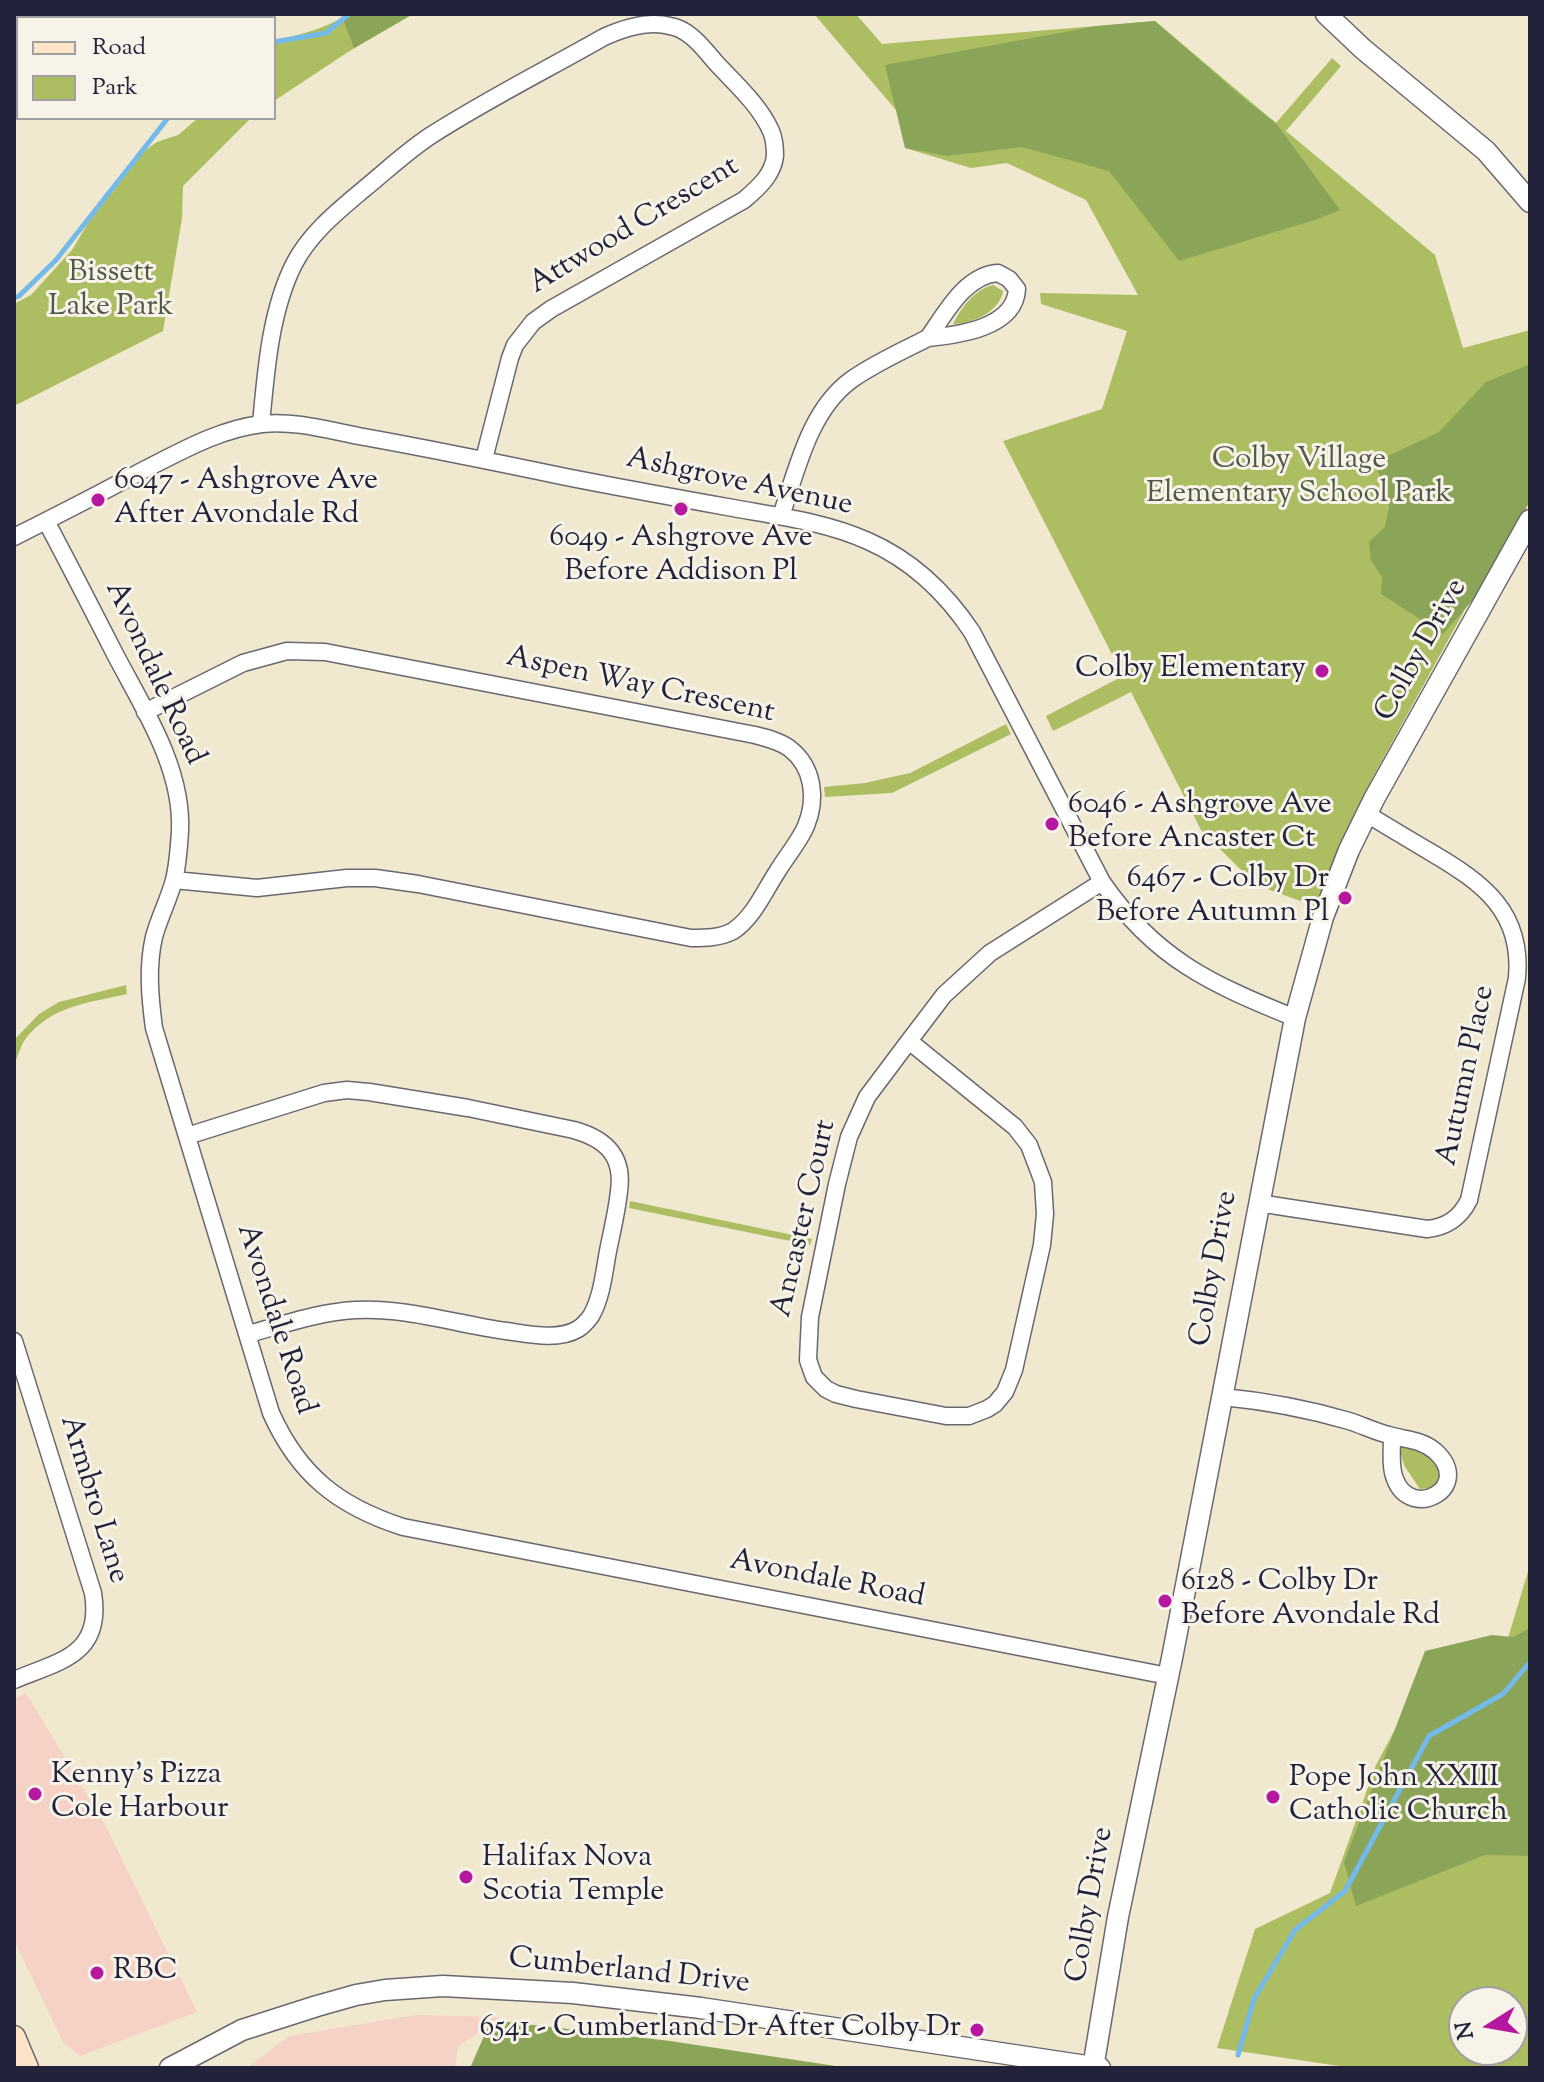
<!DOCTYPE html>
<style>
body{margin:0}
#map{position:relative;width:1544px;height:2082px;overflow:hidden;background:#f1e8d0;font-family:"Sorts Mill Goudy",serif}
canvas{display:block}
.frame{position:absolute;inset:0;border:16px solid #22223b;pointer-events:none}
.legend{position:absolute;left:16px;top:16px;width:260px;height:104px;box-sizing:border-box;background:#f7f3e8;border:2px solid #a29fa3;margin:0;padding:10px 14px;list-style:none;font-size:24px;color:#22223b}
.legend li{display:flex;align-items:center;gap:16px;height:40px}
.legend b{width:40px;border:2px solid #a29fa3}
.north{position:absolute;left:1448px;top:1986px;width:80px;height:80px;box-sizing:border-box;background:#f7f3e8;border:2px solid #a29fa3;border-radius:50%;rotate:259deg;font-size:22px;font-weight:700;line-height:32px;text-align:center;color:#22223b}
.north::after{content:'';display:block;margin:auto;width:28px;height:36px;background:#b5179e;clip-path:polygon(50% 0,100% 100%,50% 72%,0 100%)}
</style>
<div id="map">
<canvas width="1544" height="2082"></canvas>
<div class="frame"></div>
<ul class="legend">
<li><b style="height:10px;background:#fee4c6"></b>Road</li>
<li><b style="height:22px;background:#adbe62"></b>Park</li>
</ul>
<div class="north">N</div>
</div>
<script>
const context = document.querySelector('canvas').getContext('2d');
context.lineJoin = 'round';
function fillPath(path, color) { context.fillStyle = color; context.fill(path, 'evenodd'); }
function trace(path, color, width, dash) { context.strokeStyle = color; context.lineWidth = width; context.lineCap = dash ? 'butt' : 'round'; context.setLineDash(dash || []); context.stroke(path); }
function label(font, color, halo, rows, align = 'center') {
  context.font = font + ' "Sorts Mill Goudy",serif'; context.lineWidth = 6; context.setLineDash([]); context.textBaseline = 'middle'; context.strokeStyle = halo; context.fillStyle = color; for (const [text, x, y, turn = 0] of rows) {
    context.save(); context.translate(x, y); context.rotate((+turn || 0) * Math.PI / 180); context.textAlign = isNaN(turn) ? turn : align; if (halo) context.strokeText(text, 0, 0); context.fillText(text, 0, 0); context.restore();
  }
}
fillPath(new Path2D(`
 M26,1693L105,1825L197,2012L80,2056L63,2042L14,1940V1699Z
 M415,2015L499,2017L488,2027L458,2046L455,2068H247L289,2036Z`), '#f6d1c5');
fillPath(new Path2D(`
 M348,14H413L348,52L274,101V40C300,35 325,29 348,14Z
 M814,14H856L882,44L1155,21L1276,123L1332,58L1341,66L1286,131L1435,255L1463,348L1530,330V491L1373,777L1332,868L1317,907L1256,885L1201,830L1131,692L1053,731L1046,716L1123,676L1003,441L1102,409L1127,331L1041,304L1040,293L1138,295L1086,200L1007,163L971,168L905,148L902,117Z
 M198,118H251L183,186L182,218L163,331L14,406V304L31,295L72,250L97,208L113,192L140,154L157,142L178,135Z
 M993,285L1003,291C1000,311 973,324 953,324C961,308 975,289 993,285Z
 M1006,724L1011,734L892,793L825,797L824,787L865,783L910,773Z
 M126,985L127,994C88,1003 49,1006 24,1041C20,1048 17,1058 14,1065L16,1038L39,1014L59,1002Z
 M630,1201L812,1239L810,1245L629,1208Z
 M1402,1447C1422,1452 1445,1459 1439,1483L1431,1488L1420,1489L1405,1467L1400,1452Z
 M1530,1565V2068H1353L1217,2048L1255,1929L1330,1893L1376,1765L1417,1688L1501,1661ZM1464,2002H1512V2050H1464Z`), '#adbe62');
fillPath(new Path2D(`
 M341,14H413L354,48Z
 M1155,21L1247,101L1276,123L1340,210L1318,219L1179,261L1109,171L1022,147L947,156L905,148L885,65L1097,26Z
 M1530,364V501L1479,593L1443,634L1381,594L1382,577L1371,561L1369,542L1385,527L1389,506L1375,462L1439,432L1486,382Z
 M1530,1628V1856L1485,1855L1356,1906L1344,1862L1425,1651L1492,1635L1513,1637Z
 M508,2022L670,2041L849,2068H470L488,2027Z`), '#8aa558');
trace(new Path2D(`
 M274,42L326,33L349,14
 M14,298L19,296L56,260L168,118
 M1238,2055L1254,1999L1295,1930L1345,1891L1429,1736L1503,1694L1530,1662`), '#73b9ea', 5);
const minor = new Path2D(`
 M998,273L1009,279L1017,289C1015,328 958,335 928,338C945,314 965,275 998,273Z
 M261,424C266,371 270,312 294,264C310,233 338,211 364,189C386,171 406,152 430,136C486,100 546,70 604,37C624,28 648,20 670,26C678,27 686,32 692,37C701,44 709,55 717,64C736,84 760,106 771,131C774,138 775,148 775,156C773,175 758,188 744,200L551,309L533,322L515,345L510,358L484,459
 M781,516C797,470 809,411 851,380C875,363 902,351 928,338
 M46,521C70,566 93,611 116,656C144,709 183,769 180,831C179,847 178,864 174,880C169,899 159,918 154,937C147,967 150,998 154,1028L271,1413C299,1475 338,1506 403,1527L1168,1676
 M14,537C56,516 97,495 138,473C176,454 218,429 262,424C295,420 331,431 364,437C431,449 499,463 566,477C622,488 677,498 733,508C778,516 826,522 868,541C911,560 946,593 972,632L1102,882C1155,959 1211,984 1295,1018
 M145,712L243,663L287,651L325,652L755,735C767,738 779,741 789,748C814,767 817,799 806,826C799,842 786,857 777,872C764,892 753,918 733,931C720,938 705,938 691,938L418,884L375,878H347L257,888L174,880
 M909,1041L1015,1127L1029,1145L1043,1182L1045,1214L1042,1245L1014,1370L1005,1392L995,1404L987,1409L969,1416H946L856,1399L836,1394L826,1389L814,1377L808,1360L810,1317L837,1184L849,1137L867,1097Z
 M909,1041L944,995L990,953L1102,882
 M187,1136L324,1093L347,1090L369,1092L468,1108L574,1130C606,1139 624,1156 619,1191C617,1211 612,1231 608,1251C604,1272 602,1297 591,1316C588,1320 583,1326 578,1329C558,1341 528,1334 506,1331C456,1324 405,1307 355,1310C319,1312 282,1325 248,1334
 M1258,1203L1427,1229C1447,1227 1460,1218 1469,1200L1517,978C1523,912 1483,883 1432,853C1410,840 1388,827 1367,814
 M14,1341L93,1593C103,1655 60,1661 14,1680
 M1223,1397C1265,1401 1308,1409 1349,1421C1362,1425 1376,1432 1389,1435C1405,1440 1421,1439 1435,1451C1475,1487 1411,1522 1395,1479C1390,1467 1392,1450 1392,1437`);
const tertiary = new Path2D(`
 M1326,14L1363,49L1486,151L1530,202
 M170,2068L242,2030L317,2006L356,1995L385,1990L443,1986L573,1993L701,2008L1100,2068
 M1093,2068L1118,1917L1172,1658L1295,1018L1323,917L1349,850L1374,799L1530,520`);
const secondary = new Path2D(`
 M14,2037L27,2068`);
trace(minor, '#6a676f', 19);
trace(tertiary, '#6a676f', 23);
trace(secondary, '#6a676f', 25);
trace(minor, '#fff', 16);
trace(tertiary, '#fff', 20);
trace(secondary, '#fee4c6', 22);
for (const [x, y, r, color] of [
 [98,500,8,"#b5179e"],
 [681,509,8,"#b5179e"],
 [1322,671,8,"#b5179e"],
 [1052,824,8,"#b5179e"],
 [1345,898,8,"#b5179e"],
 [1165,1601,8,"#b5179e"],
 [35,1794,8,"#b5179e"],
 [1273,1797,8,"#b5179e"],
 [466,1877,8,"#b5179e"],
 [97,1973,8,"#b5179e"],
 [977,2030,8,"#b5179e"]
]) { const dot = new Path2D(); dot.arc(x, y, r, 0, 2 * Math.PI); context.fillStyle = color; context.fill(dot); trace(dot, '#f7f3e8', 3); }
label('30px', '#22223b', '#f7f3e8', [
 ["Attwood Crescent",635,227,-31],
 ["Ashgrove Avenue",739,484,12],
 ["Colby Drive",1423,651,-61],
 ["Avondale Road",153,674,65],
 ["Aspen Way Crescent",640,687,12],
 ["Autumn Place",1468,1076,-78],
 ["Ancaster Court",806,1219,-77],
 ["Colby Drive",1216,1269,-80],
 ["Avondale Road",274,1320,72],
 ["Armbro Lane",92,1500,73],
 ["Avondale Road",827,1581,11],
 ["Colby Drive",1092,1905,-80],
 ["Cumberland Drive",629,1973,6]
]);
label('30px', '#535949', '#f7f3e8', [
 ["Bissett",111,275],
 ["Lake Park",111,309],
 ["Colby Village",1299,462],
 ["Elementary School Park",1299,496]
]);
label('30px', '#22223b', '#f7f3e8', [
 ["6047 - Ashgrove Ave",114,483],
 ["After Avondale Rd",114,517],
 ["6049 - Ashgrove Ave",681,540,"center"],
 ["Before Addison Pl",681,574,"center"],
 ["Colby Elementary",1306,671,"right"],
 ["6046 - Ashgrove Ave",1068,807],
 ["Before Ancaster Ct",1068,841],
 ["6467 - Colby Dr",1329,881,"right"],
 ["Before Autumn Pl",1329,915,"right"],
 ["6128 - Colby Dr",1181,1584],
 ["Before Avondale Rd",1181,1618],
 ["Kenny's Pizza",51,1777],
 ["Cole Harbour",51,1811],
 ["Pope John XXIII",1289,1780],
 ["Catholic Church",1289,1814],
 ["Halifax Nova",482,1860],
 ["Scotia Temple",482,1894],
 ["RBC",113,1973],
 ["6541 - Cumberland Dr After Colby Dr",961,2030,"right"]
], 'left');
</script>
